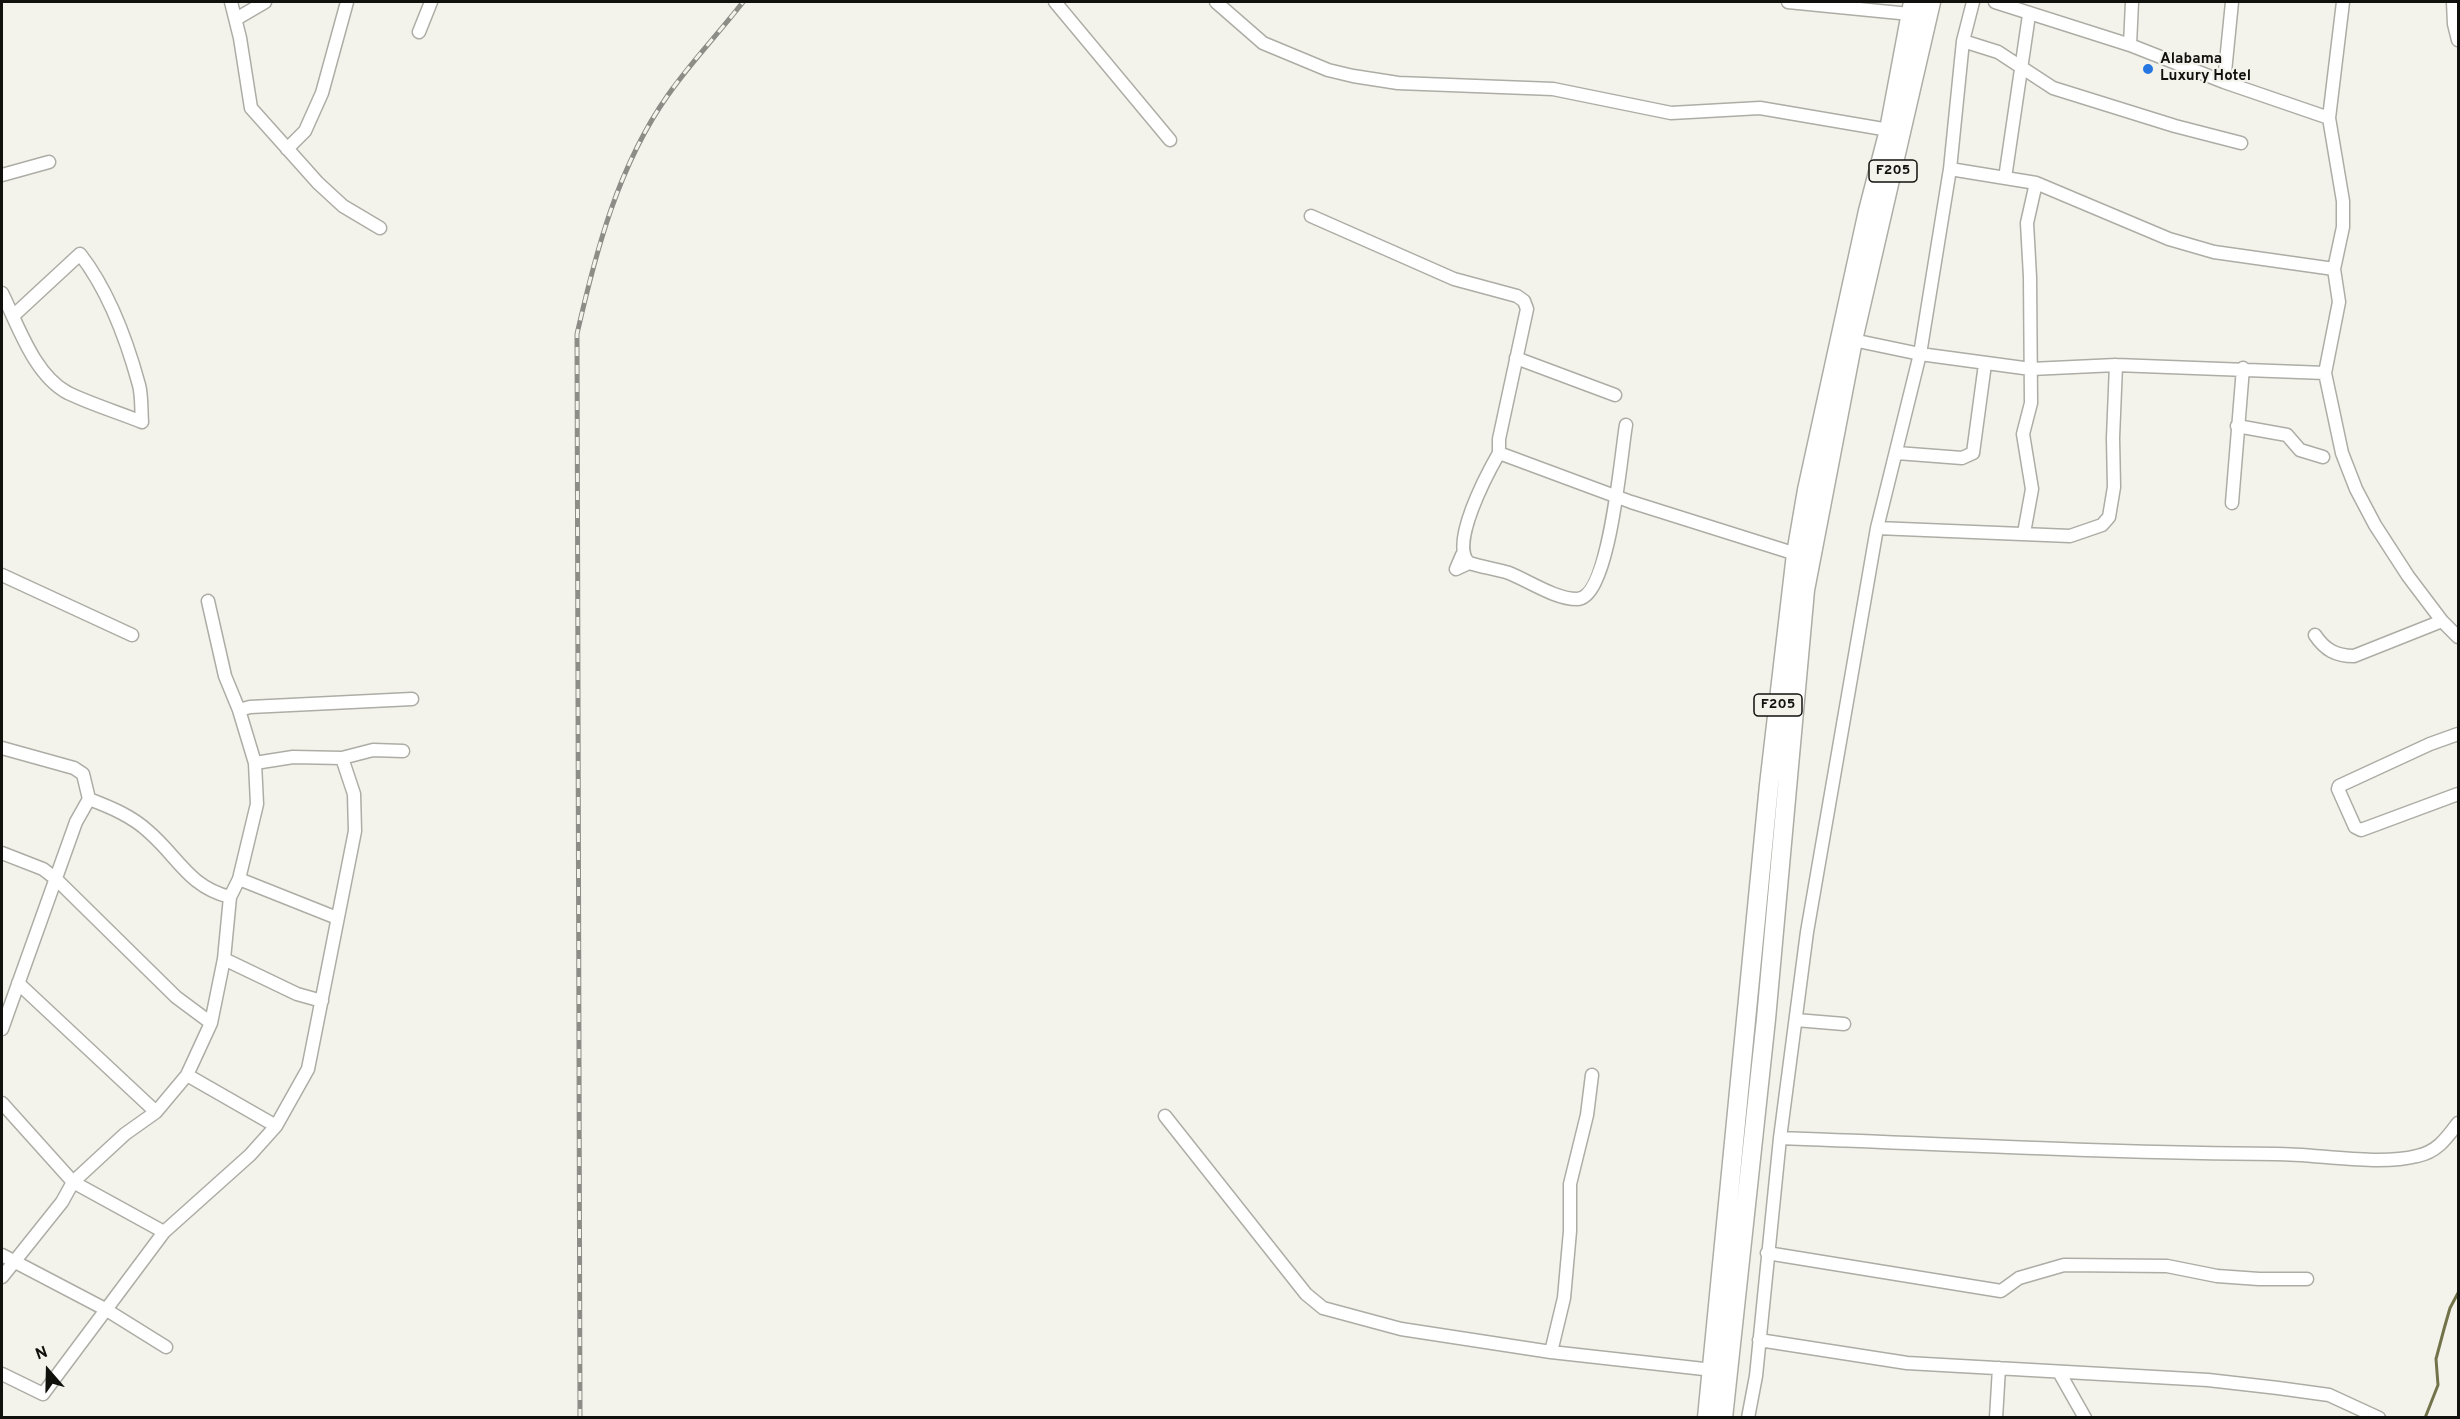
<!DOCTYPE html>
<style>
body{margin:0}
#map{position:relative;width:2460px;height:1419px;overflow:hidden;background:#f3f3ec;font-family:Overpass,sans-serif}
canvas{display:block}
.frame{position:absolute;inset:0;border:3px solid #10100d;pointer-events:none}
.north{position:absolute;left:18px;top:1341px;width:60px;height:60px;-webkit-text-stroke:4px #f3f3ec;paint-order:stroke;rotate:340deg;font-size:16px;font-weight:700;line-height:24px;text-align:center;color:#10100d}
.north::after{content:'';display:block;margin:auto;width:21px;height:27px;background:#10100d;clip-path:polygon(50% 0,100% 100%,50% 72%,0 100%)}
</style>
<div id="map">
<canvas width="2460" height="1419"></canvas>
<div class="frame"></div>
<div class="north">N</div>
</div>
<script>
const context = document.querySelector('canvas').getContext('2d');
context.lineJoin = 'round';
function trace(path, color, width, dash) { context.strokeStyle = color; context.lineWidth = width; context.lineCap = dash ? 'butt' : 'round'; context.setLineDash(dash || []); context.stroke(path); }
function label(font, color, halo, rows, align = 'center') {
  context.font = font + ' Overpass,sans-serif'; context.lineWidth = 4.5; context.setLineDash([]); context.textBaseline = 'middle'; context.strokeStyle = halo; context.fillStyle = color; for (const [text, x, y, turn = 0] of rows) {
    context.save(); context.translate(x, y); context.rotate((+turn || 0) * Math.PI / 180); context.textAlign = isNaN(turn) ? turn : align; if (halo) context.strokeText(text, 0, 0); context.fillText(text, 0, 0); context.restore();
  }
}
trace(new Path2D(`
 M2425,1418L2438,1385L2436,1359L2444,1329L2450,1308L2458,1293`), '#73734b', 3);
const minor = new Path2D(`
 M231,2L240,38L251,108L318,183L343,206L380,228
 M1055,2L1170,140
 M1216,2L1263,43L1328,70L1353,76L1398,83L1553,89L1671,113L1760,108L1889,130
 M1788,2L1910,14
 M1995,2L2130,45L2224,82L2329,118
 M2343,2L2329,118L2343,201V227L2334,269L2339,302L2325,373L2342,453L2356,489L2375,525L2408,576L2442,621L2458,637
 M2453,2L2454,24L2458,40
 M236,19L265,2
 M419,32L431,2
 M1963,41L1998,52L2053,88L2175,126L2241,143
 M2130,45L2132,2
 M2224,82L2232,2
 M287,149L305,131L322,93L347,2
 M1950,169L2036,183L2169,239L2214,252L2334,269
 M2,175L49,162
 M2005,178L2029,15
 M1311,216L1454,279L1517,296L1524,301L1527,309L1499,439V453L1631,502L1796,554
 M2,293C18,325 34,375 68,393C91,404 117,412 142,422C141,410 142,396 139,385C127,341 108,290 80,254L13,316
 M1853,340L1920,354L2031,369L2116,365L2325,373
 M1516,358L1615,395
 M2237,426L2287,435L2300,450L2323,457
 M1499,453C1487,474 1449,545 1469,563C1482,567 1496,569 1509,573C1529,581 1555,599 1577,599C1610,599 1621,452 1626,425
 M1897,453L1962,458L1973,453L1985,364
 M2232,503L2243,368
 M1877,528L2070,536L2102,525L2109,517L2114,487L2113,438L2116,365
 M2024,533L2032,489L2023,434L2031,403L2030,277L2027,223L2036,183
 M1462,555L1456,569L1469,563
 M2,575L132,635
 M208,601L225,676L239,710L255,763L257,804L239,879L230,897L224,959L211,1023L187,1075L276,1126
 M2315,635C2325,650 2336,656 2354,656L2442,621
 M239,710L250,707L412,699
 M2458,734L2430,744L2339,786L2338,789L2355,827L2361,830L2458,794
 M2,748L74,768L83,774L89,799L76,822L2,1029
 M255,763L293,757L342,758L373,750L403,751
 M89,799C110,807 132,816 149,832C178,857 189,887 230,897
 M2,853L43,869L56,879L176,997L211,1023
 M239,879L337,918
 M224,959L297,994L322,1001
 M18,983L156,1112
 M1796,1020L1844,1024
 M2,1103L73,1182L164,1232
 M1165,1116L1306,1294L1323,1308L1401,1329L1551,1352L1713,1370
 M1780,1138C1945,1144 2111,1153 2276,1154C2318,1154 2378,1166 2417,1156C2437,1152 2446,1139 2458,1123
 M1767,1253L2001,1291L2019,1278L2064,1265L2167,1266L2217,1276L2259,1279H2307
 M2,1255L105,1309L166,1347
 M2,1277L62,1202L73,1182L125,1134L156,1112L187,1075
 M1759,1340L1907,1363L2208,1380L2278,1388L2329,1395L2379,1418
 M1551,1352L1564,1298L1570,1231V1184L1587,1115L1592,1075
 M2059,1372L2085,1418
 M2,1374L43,1394L164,1232L250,1155L276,1126L308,1069L355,831L354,794L342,758
 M1748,1418L1756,1376L1780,1138L1807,932L1877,528L1920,354L1950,169L1963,41L1973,2
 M1996,1418L1999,1368`);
const primary = new Path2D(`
 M1707,1418L1769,785L1796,554L1807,490L1868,211L1889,130L1913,2
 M1723,1418L1766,1019L1805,590L1853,340L1931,2`);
trace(minor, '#adada6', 15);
trace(primary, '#adada6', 21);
trace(minor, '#fff', 12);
trace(primary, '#fff', 18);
const rail = new Path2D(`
 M580,1418L577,334C596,251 618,166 668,95C691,62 719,33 743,2`);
trace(rail, '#8d8d87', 5);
trace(rail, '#f3f3ec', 3, [9]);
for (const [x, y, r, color] of [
 [2148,69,6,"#2576e1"]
]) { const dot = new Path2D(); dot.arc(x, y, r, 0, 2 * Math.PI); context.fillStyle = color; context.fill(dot); trace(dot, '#f3f3ec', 2); }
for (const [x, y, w] of [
 [1893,171,48],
 [1778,705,48]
]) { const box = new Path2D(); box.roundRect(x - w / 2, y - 11, w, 22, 4.5); context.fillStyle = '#f3f3ec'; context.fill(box); trace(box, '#10100d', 1.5); }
label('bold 14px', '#10100d', null, [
 ["F205",1893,171],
 ["F205",1778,705]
]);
label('bold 15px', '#10100d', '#f3f3ec', [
 ["Alabama",2160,60],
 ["Luxury Hotel",2160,77]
], 'left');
</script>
